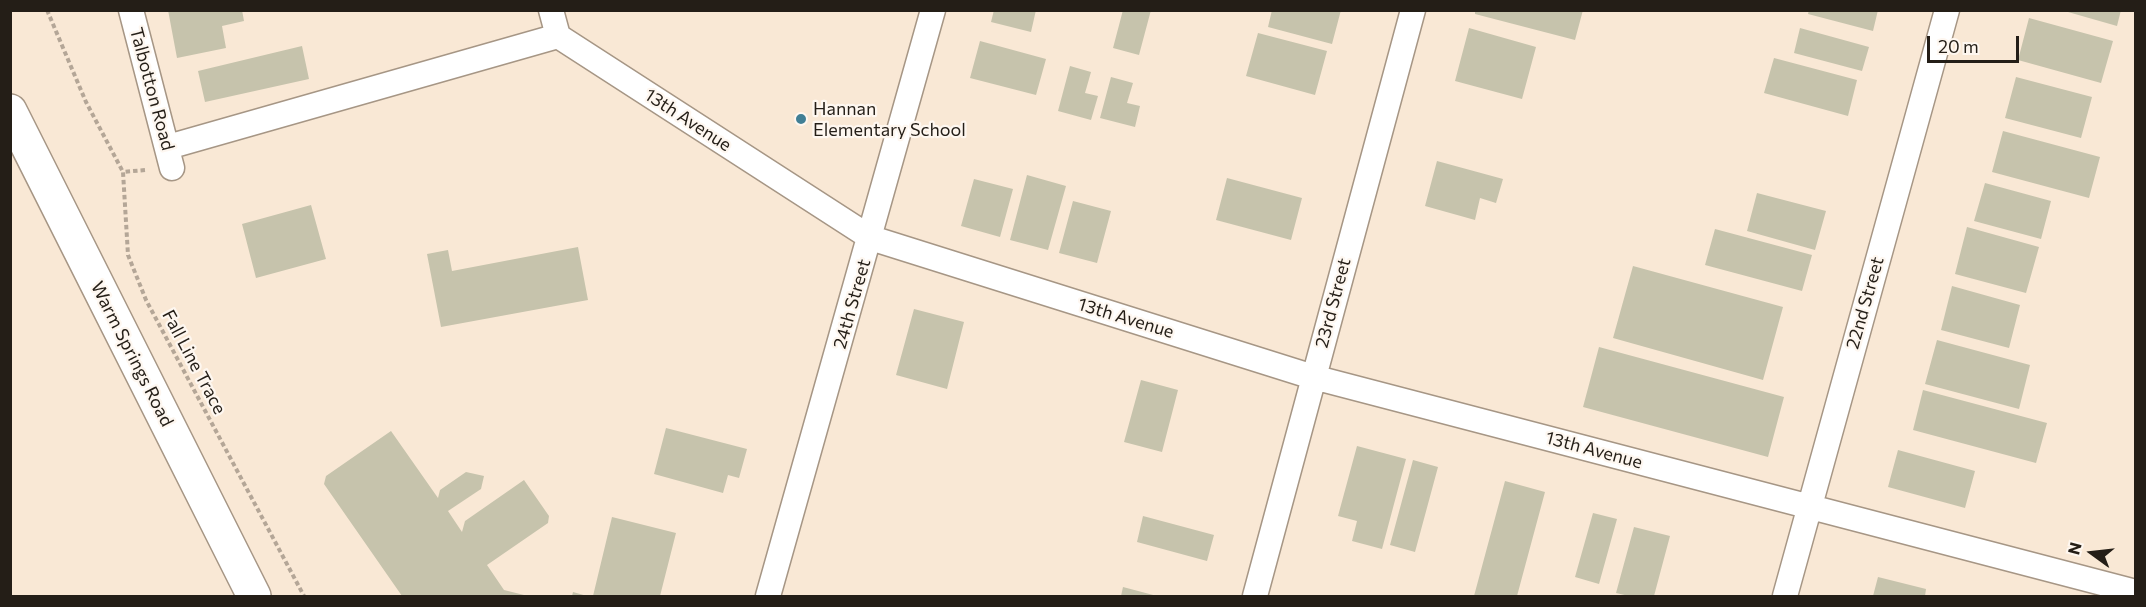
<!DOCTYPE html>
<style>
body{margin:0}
#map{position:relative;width:2146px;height:607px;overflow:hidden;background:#f9e8d5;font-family:Commissioner,sans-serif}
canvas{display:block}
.frame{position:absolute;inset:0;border:12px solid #241e17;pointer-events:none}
.north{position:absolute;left:2062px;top:523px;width:60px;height:60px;-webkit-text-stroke:4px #fef7f0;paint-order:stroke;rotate:285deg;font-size:16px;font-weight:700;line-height:24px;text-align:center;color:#241e17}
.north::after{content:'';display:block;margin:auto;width:21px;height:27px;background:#241e17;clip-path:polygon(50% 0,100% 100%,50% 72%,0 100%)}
.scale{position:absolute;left:1927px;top:36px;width:92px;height:27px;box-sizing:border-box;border:3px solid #241e17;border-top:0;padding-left:8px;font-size:18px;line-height:21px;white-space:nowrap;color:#241e17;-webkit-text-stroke:4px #fef7f0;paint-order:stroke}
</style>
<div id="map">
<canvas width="2146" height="607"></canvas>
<div class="frame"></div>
<div class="north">N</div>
<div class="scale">20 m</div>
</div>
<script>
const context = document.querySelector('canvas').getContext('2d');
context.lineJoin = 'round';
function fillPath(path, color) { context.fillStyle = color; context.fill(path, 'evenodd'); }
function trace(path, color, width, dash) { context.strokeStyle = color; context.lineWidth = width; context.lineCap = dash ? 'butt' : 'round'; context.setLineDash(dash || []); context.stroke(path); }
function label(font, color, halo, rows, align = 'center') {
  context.font = font + ' Commissioner,sans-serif'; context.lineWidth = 4.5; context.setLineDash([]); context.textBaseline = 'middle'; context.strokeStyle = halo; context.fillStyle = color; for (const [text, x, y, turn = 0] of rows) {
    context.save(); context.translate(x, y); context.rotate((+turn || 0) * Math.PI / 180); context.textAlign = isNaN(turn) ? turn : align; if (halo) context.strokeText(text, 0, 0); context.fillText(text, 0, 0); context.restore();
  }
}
fillPath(new Path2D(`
 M168,10H242L244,21L222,26L226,48L177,58Z
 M994,10H1036L1031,32L991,22Z
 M1123,10H1151L1139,55L1113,48Z
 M1272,10H1341L1332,44L1268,27Z
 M1475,10H1583L1575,40L1475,14Z
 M1809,10H1878L1873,31L1808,14Z
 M2061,10H2121L2117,26Z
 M2029,18L2113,41L2101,83L2018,60Z
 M1469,28L1536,47L1522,99L1455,81Z
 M1800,28L1869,47L1862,71L1794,53Z
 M1258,33L1327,51L1315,95L1246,76Z
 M980,41L1046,59L1036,95L970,78Z
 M302,46L309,79L205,102L198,71Z
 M1774,58L1857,80L1848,116L1764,93Z
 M1070,66L1091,72L1085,93L1098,96L1091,120L1058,111Z
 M1111,77L1133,83L1127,103L1140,106L1135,127L1100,118Z
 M2016,77L2092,97L2081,138L2005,118Z
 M2003,131L2100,157L2089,198L1992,172Z
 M1437,161L1503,179L1496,203L1480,198L1475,220L1425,206Z
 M1027,175L1066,186L1048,250L1010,240Z
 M1227,178L1302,198L1291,240L1216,220Z
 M974,179L1013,189L1000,237L961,226Z
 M1985,183L2051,201L2041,239L1974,221Z
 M1757,193L1826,211L1815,250L1747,231Z
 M1073,201L1111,211L1097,263L1059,253Z
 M311,205L326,259L256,278L242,224Z
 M1967,227L2039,247L2026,293L1955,274Z
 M1715,229L1812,255L1802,291L1705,265Z
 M578,247L588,300L441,327L427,254L448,250L452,271Z
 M1633,266L1783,307L1763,380L1613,338Z
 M1952,286L2020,305L2009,348L1941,330Z
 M914,309L964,322L947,389L896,375Z
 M1937,340L2030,365L2019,409L1925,384Z
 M1599,347L1784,397L1768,457L1583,407Z
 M1141,380L1178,390L1162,452L1124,442Z
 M1923,390L2047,423L2036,463L1913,430Z
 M666,428L747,449L739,478L728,475L723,493L654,474Z
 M391,431L438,498L440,490L466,472L484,476L481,489L448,511L462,532L465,521L524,480L549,516L548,523L487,565L504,590L528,596H402L324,484L326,476Z
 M1357,446L1406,459L1382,549L1352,541L1357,521L1338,516Z
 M1898,450L1975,471L1965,508L1888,487Z
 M1413,460L1438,467L1415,552L1390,545Z
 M1505,481L1545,492L1517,596H1474Z
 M1593,513L1617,519L1599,584L1575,577Z
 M1143,516L1214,535L1207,561L1137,542Z
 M612,517L676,533L660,596H593Z
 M1634,527L1670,536L1654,596H1629L1616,593Z
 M1878,577L1926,589L1925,596H1873Z
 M1123,587L1157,596H1121Z
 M573,592L587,596H572Z`), '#c6c3ac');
const street = new Path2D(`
 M131,10L172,168
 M551,10L558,36
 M168,147L558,36L871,238L1313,377L2136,592
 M768,596L933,10
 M1255,596L1413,10
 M1785,596L1947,10`);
const secondary = new Path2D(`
 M10,111L254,596`);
trace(street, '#a69685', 27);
trace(secondary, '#a69685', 36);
trace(new Path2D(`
 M47,10L86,102L123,172
 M145,170L123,172L128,255L146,300L304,596`), '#b4a697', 4, [4.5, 3]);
trace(street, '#fff', 24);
trace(secondary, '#fff', 33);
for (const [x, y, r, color] of [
 [801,119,6,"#417f95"]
]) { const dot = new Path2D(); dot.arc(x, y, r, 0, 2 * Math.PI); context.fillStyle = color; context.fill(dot); trace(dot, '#fef7f0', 2); }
label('18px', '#241e17', '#fef7f0', [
 ["Talbotton Road",152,89,75],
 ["13th Avenue",688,120,33],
 ["23rd Street",1333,303,-75],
 ["22nd Street",1865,303,-74],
 ["24th Street",852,304,-74],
 ["13th Avenue",1126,318,17],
 ["Warm Springs Road",132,354,63],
 ["Fall Line Trace",194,362,62],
 ["13th Avenue",1594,450,15]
]);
label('18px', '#241e17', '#fef7f0', [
 ["Hannan",813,109],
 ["Elementary School",813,130]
], 'left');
</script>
